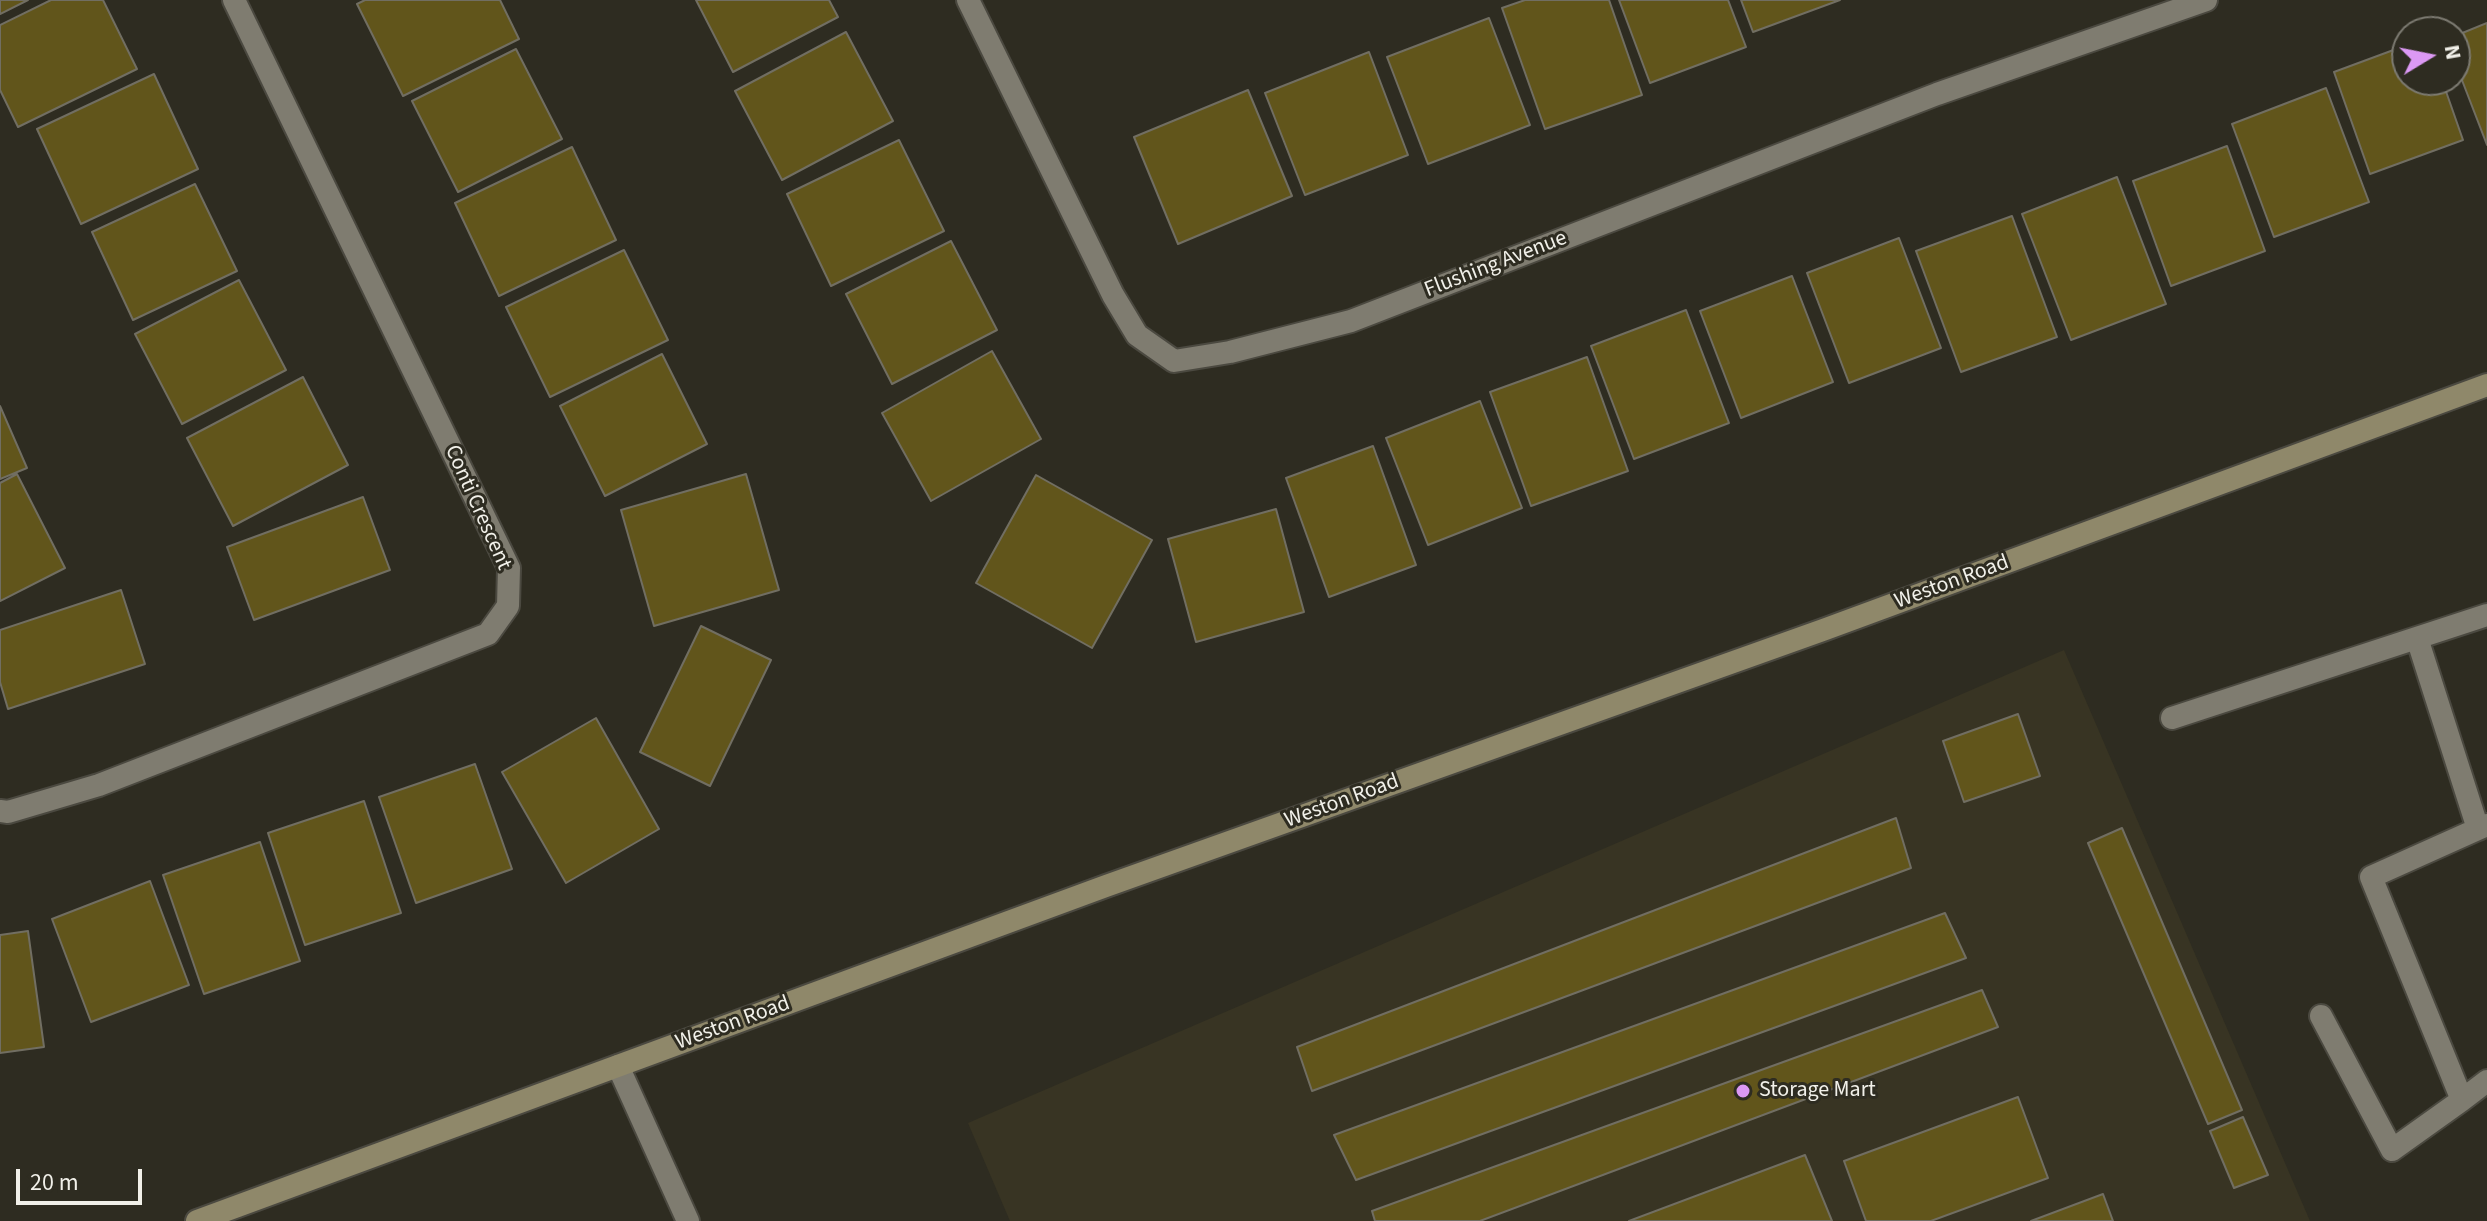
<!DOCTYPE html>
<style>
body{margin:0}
#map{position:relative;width:2487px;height:1221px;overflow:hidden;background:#2e2c21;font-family:"Source Sans 3",sans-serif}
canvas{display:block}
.north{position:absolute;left:2391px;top:16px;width:80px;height:80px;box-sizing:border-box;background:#2e2c21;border:2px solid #7c7a71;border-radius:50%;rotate:80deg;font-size:22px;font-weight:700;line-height:32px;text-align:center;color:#f1f0e9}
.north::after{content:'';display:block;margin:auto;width:28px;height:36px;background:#dc99f4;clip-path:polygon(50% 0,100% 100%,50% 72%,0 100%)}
.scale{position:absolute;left:16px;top:1169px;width:126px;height:36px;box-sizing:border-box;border:4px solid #f1f0e9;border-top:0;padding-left:10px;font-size:24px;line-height:28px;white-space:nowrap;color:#f1f0e9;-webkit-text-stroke:6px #2e2c21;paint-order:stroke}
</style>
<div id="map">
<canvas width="2487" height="1221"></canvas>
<div class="north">N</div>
<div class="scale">20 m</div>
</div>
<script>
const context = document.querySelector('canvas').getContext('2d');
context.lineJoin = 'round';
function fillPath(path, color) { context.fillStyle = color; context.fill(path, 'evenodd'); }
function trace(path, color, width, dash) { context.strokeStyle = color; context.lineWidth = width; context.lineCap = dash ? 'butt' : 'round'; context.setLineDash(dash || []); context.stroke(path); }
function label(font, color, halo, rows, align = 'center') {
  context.font = font + ' "Source Sans 3",sans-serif'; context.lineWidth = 6; context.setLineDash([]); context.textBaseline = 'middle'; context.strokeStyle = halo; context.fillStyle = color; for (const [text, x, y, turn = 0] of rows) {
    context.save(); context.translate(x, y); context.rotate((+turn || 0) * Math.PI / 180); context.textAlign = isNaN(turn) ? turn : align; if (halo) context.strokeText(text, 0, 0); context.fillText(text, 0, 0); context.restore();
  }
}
fillPath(new Path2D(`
 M2064,650L2310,1221H1010L968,1123Z`), '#383423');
const building = new Path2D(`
 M0,0H28L0,14Z
 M51,0H103L137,69L18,127L0,90V25Z
 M365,0H500L519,39L403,96L357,4Z
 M696,0H829L838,17L733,72Z
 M1525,0H1609L1642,95L1545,129L1502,8Z
 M1619,0H1728L1746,47L1650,83Z
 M1741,0H1840L1753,32Z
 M1489,18L1530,125L1428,164L1387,57Z
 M2487,23V145L2455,62V36Z
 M846,32L893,121L782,180L735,91Z
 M2407,45V80H2442L2463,140L2370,174L2334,72Z
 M516,49L562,139L458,192L412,101Z
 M1369,52L1408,155L1305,195L1265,93Z
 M154,74L198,169L81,224L37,129Z
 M2326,88L2369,202L2274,237L2232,124Z
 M1248,90L1292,196L1178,244L1134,137Z
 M899,140L944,231L831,286L787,194Z
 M2227,146L2265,251L2171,286L2133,181Z
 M572,147L616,240L499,296L455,203Z
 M2117,177L2166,304L2071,340L2022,214Z
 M195,184L237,271L133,320L92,232Z
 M2012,216L2057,337L1961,372L1916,251Z
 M1899,238L1941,348L1849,383L1807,273Z
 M951,241L997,330L892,384L846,294Z
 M624,250L668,340L550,397L506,307Z
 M1792,276L1833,382L1741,418L1700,311Z
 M239,280L286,370L182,424L135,334Z
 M1686,310L1729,423L1634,459L1591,346Z
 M992,351L1041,439L931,501L882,413Z
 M662,354L707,444L605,496L560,406Z
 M1587,357L1628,471L1531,506L1490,392Z
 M303,377L348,465L233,526L187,438Z
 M1480,401L1522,508L1428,545L1386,438Z
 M0,406L27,468L0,479Z
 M1373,446L1416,565L1329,597L1286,478Z
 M17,474L65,568L0,601V483Z
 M746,474L779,590L654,626L621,510Z
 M1036,475L1152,540L1092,648L976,583Z
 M363,497L390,570L254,620L227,547Z
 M1276,509L1304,612L1196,642L1168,539Z
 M121,590L145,664L8,709L0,682V630Z
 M701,626L771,660L710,786L640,752Z
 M2018,714L2040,776L1964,802L1943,741Z
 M596,718L659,829L566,883L502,772Z
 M475,764L512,869L416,903L379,797Z
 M364,801L401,913L305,945L268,833Z
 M1896,818L1911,868L1312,1091L1297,1047Z
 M2122,828L2242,1110L2208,1124L2088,843Z
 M260,842L300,961L204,994L163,875Z
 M150,881L189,985L91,1022L52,919Z
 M1945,913L1966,958L1356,1180L1334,1135Z
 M28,931L44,1047L0,1053V935Z
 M1982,990L1998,1027L1480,1221H1375L1372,1211Z
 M2018,1097L2048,1178L1931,1221H1866L1844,1161Z
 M2243,1117L2268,1175L2234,1188L2210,1131Z
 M1805,1155L1832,1221H1629Z
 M2103,1194L2113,1221H2031Z`);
fillPath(building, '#61551b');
trace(building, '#716e62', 2);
const service = new Path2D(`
 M2417,638L2478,829L2487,825
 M2172,718L2487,615
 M2478,829L2371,877L2462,1100L2487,1081
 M2321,1016L2392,1150L2462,1100
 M618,1066L688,1221`);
const minor = new Path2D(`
 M968,0L1113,295L1137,335L1174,361L1230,352L1351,321L1937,94L2206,0
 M0,811L8,812L99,785L488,634L508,606L509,568L234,0`);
const secondary = new Path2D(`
 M197,1221L1106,886L1823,630L2487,385`);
trace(service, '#4b4940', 26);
trace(minor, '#4b4940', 26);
trace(secondary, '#4b4940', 26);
trace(service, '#7f7c70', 22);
trace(minor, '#7f7c70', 22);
trace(secondary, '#8f886a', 22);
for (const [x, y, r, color] of [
 [1743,1091,8,"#dc99f4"]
]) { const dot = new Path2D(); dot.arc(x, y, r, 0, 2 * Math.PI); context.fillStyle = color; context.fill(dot); trace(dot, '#2e2c21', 3); }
label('22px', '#f1f0e9', '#2e2c21', [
 ["Flushing Avenue",1496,265,-21],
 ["Conti Crescent",477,508,66],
 ["Weston Road",1952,583,-20],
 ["Weston Road",1342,802,-20],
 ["Weston Road",733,1024,-20]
]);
label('22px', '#f1f0e9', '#2e2c21', [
 ["Storage Mart",1759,1091]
], 'left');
</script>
